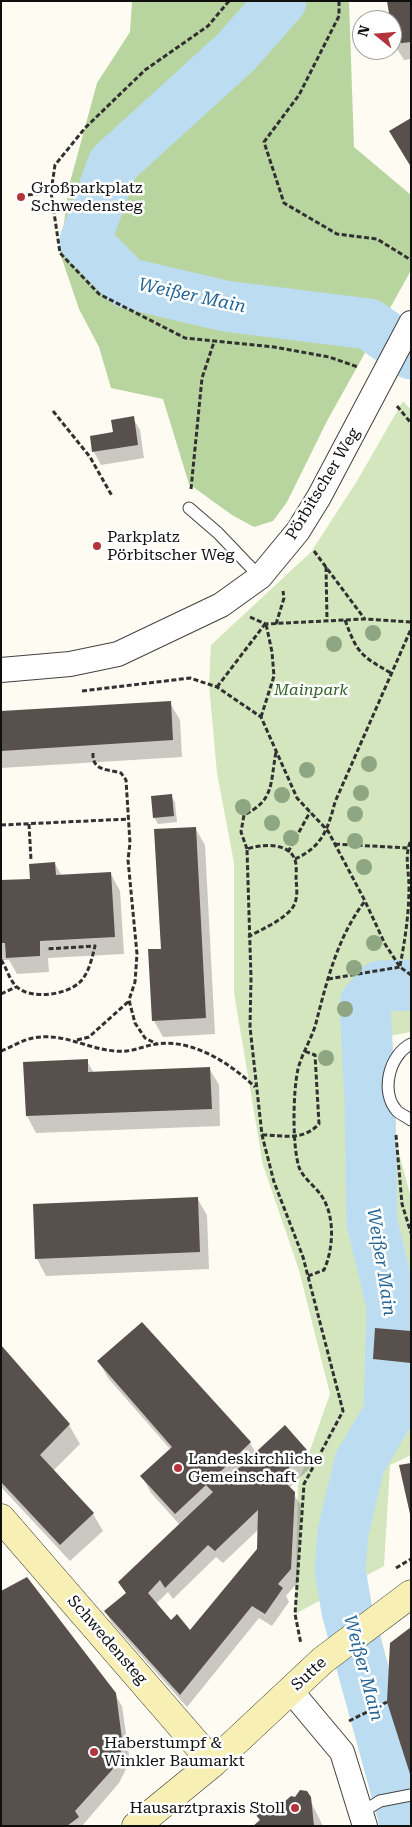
<!DOCTYPE html>
<meta charset="utf-8">
<style>
body{margin:0}
#map{position:relative;width:412px;height:1827px;overflow:hidden;background:#fefbf2;font-family:"Roboto Serif",serif}
canvas{display:block}
.frame{position:absolute;inset:0;border:2px solid #0f0f0f;pointer-events:none}
.north{position:absolute;left:352px;top:10px;width:50px;height:50px;box-sizing:border-box;background:#fff;border:1px solid #9f9f9f;border-radius:50%;rotate:287deg;font-size:14px;font-weight:700;line-height:20px;text-align:center;color:#0f0f0f}
.north::after{content:'';display:block;margin:auto;width:18px;height:22px;background:#b3343b;clip-path:polygon(50% 0,100% 100%,50% 72%,0 100%)}
</style>
<div id="map">
<canvas width="412" height="1827"></canvas>
<div class="frame"></div>
<div class="north">N</div>
</div>
<script>
const context = document.querySelector('canvas').getContext('2d');
context.lineJoin = 'round';
function fillPath(path, color) { context.fillStyle = color; context.fill(path, 'evenodd'); }
function trace(path, color, width, dash) { context.strokeStyle = color; context.lineWidth = width; context.lineCap = dash ? 'butt' : 'round'; context.setLineDash(dash || []); context.stroke(path); }
function label(font, color, halo, rows, align = 'center') {
  context.font = font + ' "Roboto Serif",serif'; context.lineWidth = 5; context.setLineDash([]); context.textBaseline = 'middle'; context.strokeStyle = halo; context.fillStyle = color; for (const [text, x, y, turn = 0] of rows) {
    context.save(); context.translate(x, y); context.rotate((+turn || 0) * Math.PI / 180); context.textAlign = isNaN(turn) ? turn : align; if (halo) context.strokeText(text, 0, 0); context.fillText(text, 0, 0); context.restore();
  }
}
fillPath(new Path2D(`
 M403,401L411,410V1032L377,1038L392,1127L411,1198V1455L390,1465L384,1566L295,1614L298,1484L330,1394L299,1270L263,1165L234,993V863L217,773L209,685L211,645L311,552L357,481Z`), '#d3e6be');
fillPath(new Path2D(`
 M132,1H349L354,147L411,195V269L409,274L327,421L287,502L273,521L254,527L232,515L189,484L163,399L111,388L99,347L79,309L60,253L69,186L97,83L130,32Z`), '#b8d59f');
fillPath(new Path2D(`
 M411,1V59L404,60L394,44L391,20Z
 M133,418L140,430L144,458L101,465L94,452L91,437L114,433Z
 M170,703L180,720L182,757L1,768V713Z
 M171,796L175,802L177,822L158,824L154,817Z
 M195,828L205,845L215,1034L163,1037L154,1021L162,950Z
 M55,864L62,876L111,874L120,891L124,954L48,958L49,972L17,974L9,960H1V882L32,880Z
 M87,1061L94,1073L209,1068L219,1085L220,1126L36,1133L27,1116Z
 M197,1198L207,1215L209,1269L46,1276L37,1259L35,1205Z
 M142,1323L250,1443L256,1453L285,1426L306,1451L314,1464L289,1488L301,1505L298,1582L286,1596L289,1602L272,1626L259,1618L187,1707L112,1623L105,1611L127,1594L120,1582L180,1525L151,1493L142,1476L171,1450L108,1378L99,1362ZM259,1529L258,1549L190,1631L171,1622L156,1604L168,1592L173,1599L216,1557L223,1563Z
 M411,1332V1374L381,1372L374,1359Z
 M1,1347L69,1425L80,1444L53,1471L93,1514L103,1531L70,1561L1,1487Z
 M114,1693L122,1706L130,1761L119,1783L82,1826H1Z
 M306,1792L323,1826H255L273,1813Z`), '#0003');
trace(new Path2D(`
 M281,1L236,52L113,164L85,241L127,283L225,306L369,324L411,354
 M406,1826L347,1611L340,1570L343,1532L360,1462L389,1413L392,1306L372,1222L370,1101L365,1003L380,986L411,985`), '#bcddf1', 51);
fillPath(new Path2D(`
 M387,1H411V42L393,44L392,20H390Z
 M411,118V167L389,131Z
 M134,416L138,445L92,452L90,436L113,432L111,420Z
 M171,701L173,740L1,751V711Z
 M172,794L174,816L153,818L151,796Z
 M196,827L206,1018L152,1021L148,949H161L154,829Z
 M55,862L56,875L111,872L115,937L40,941V956L6,958L5,943H1V880L30,879L29,864Z
 M88,1059V1072L210,1067L212,1109L26,1116L23,1062Z
 M198,1197L200,1252L35,1259L33,1204Z
 M142,1322L251,1442L220,1472L227,1479L285,1425L307,1450L280,1477L295,1492L291,1569L278,1584L283,1588L265,1614L252,1606L180,1695L104,1611L126,1593L118,1582L213,1492L206,1485L175,1514L140,1476L172,1447L97,1361ZM258,1510L257,1549L190,1630L177,1614L171,1620L148,1593L160,1580L165,1588L208,1545L215,1551Z
 M375,1328L411,1331V1363L373,1359Z
 M1,1345L70,1424L40,1455L94,1513L60,1545L1,1482Z
 M411,1463V1514H410L399,1465Z
 M27,1577L116,1693L123,1747L112,1770L75,1811L79,1817L67,1826H1V1591Z
 M411,1627V1774H410L387,1702L390,1643Z
 M300,1790L307,1791L311,1797L314,1826H253L260,1820L256,1815L269,1804L274,1811L291,1796L295,1797Z`), '#57504c');
const lane = new Path2D(`
 M189,508L218,533L260,577
 M411,1044C389,1055 380,1092 397,1111C400,1114 407,1117 411,1120
 M362,1812L380,1801L411,1795`);
const street = new Path2D(`
 M1,670L70,664L118,654L221,605L260,577L298,531L319,497L411,323
 M291,1691L342,1752L365,1826`);
const secondary = new Path2D(`
 M1,1518L213,1763
 M136,1826L213,1763L323,1660L411,1594`);
trace(lane, '#424242', 13);
trace(street, '#424242', 26);
trace(secondary, '#313131', 29);
trace(new Path2D(`
 M229,1L208,26L145,70L85,128L55,165L51,192L60,253L99,294L185,338L274,347L329,357L358,367
 M339,1V16L299,95L264,142L284,203L337,234L377,239L411,260
 M28,195L51,192
 M397,406L411,423
 M53,411L90,457L112,496
 M191,489L202,378L214,342
 M314,551L364,618
 M326,567L327,620
 M250,617L266,624L364,619L411,622
 M345,620C357,653 361,656 391,673
 M276,624L284,598L283,591
 M217,687L265,624
 M82,691L190,678L217,687L261,717L297,798L328,831L365,901L385,944L400,967L411,975
 M261,717L274,676L272,652L266,624
 M93,753C92,771 107,769 121,773L126,780L130,843L128,860L137,954L135,982L129,1000L135,1023L145,1038L157,1044
 M29,824L31,860
 M1,825L129,819
 M335,844L408,848
 M247,849L241,832L244,815C275,800 270,783 276,752
 M288,852L310,812
 M295,859C322,847 328,829 335,802L411,629
 M248,937C262,929 284,920 293,907C298,899 297,888 296,880C296,874 297,866 295,860C289,842 261,844 247,849L251,978L250,1027L262,1135L274,1182L303,1257L343,1411L304,1484L295,1614L301,1644
 M1,960C7,968 9,980 17,987C31,1000 67,995 80,982C89,973 92,958 95,946L46,949
 M400,966C405,940 409,914 409,887C409,870 404,856 411,840
 M328,979L400,967
 M1,994L16,987
 M77,1040L89,1037L129,1001
 M1,1051C12,1047 22,1040 33,1038C63,1032 87,1049 115,1051C131,1053 142,1046 157,1044C193,1039 230,1063 255,1087
 M262,1135C285,1135 301,1142 319,1124L315,1055L304,1051
 M396,1135L402,1204L411,1233
 M308,1276L324,1270C333,1250 335,1220 324,1200C318,1188 303,1179 299,1167C292,1145 293,1091 298,1069C302,1053 312,1038 316,1023C327,980 338,936 365,901
 M396,1568L411,1559
 M349,1721L387,1702`), '#313131', 3, [5, 2.5]);
trace(lane, '#fff', 11);
trace(street, '#fff', 24);
trace(secondary, '#f7efb4', 28);
context.fillStyle = '#8ea681';
for (const [x, y] of [
 [373,633],
 [334,644],
 [369,764],
 [307,770],
 [361,793],
 [282,795],
 [243,807],
 [355,814],
 [272,823],
 [291,838],
 [355,841],
 [364,867],
 [374,943],
 [354,968],
 [345,1009],
 [326,1058]
]) { context.beginPath(); context.arc(x, y, 8, 0, 2 * Math.PI); context.fill(); }
for (const [x, y, r, color] of [
 [21,197,5,"#b3343b"],
 [97,546,5,"#b3343b"],
 [178,1468,5,"#b3343b"],
 [94,1752,5,"#b3343b"],
 [295,1808,5,"#b3343b"]
]) { const dot = new Path2D(); dot.arc(x, y, r, 0, 2 * Math.PI); context.fillStyle = color; context.fill(dot); trace(dot, '#fff', 2); }
label('16px', '#0f0f0f', '#fff', [
 ["Großparkplatz",31,188],
 ["Schwedensteg",31,206],
 ["Parkplatz",107,537],
 ["Pörbitscher Weg",107,555],
 ["Landeskirchliche",188,1459],
 ["Gemeinschaft",188,1477],
 ["Haberstumpf &",104,1743],
 ["Winkler Baumarkt",104,1761],
 ["Hausarztpraxis Stoll",285,1808,"right"]
], 'left');
label('16px', '#0f0f0f', '#fff', [
 ["Pörbitscher Weg",323,484,-59],
 ["Schwedensteg",107,1640,49],
 ["Sutte",309,1674,-43]
]);
label('italic 16px', '#326125', '#fff', [
 ["Mainpark",311,690]
]);
label('italic 18px', '#236596', '#fff', [
 ["Weißer Main",192,296,12],
 ["Weißer Main",381,1262,81],
 ["Weißer Main",363,1668,75]
]);
</script>
